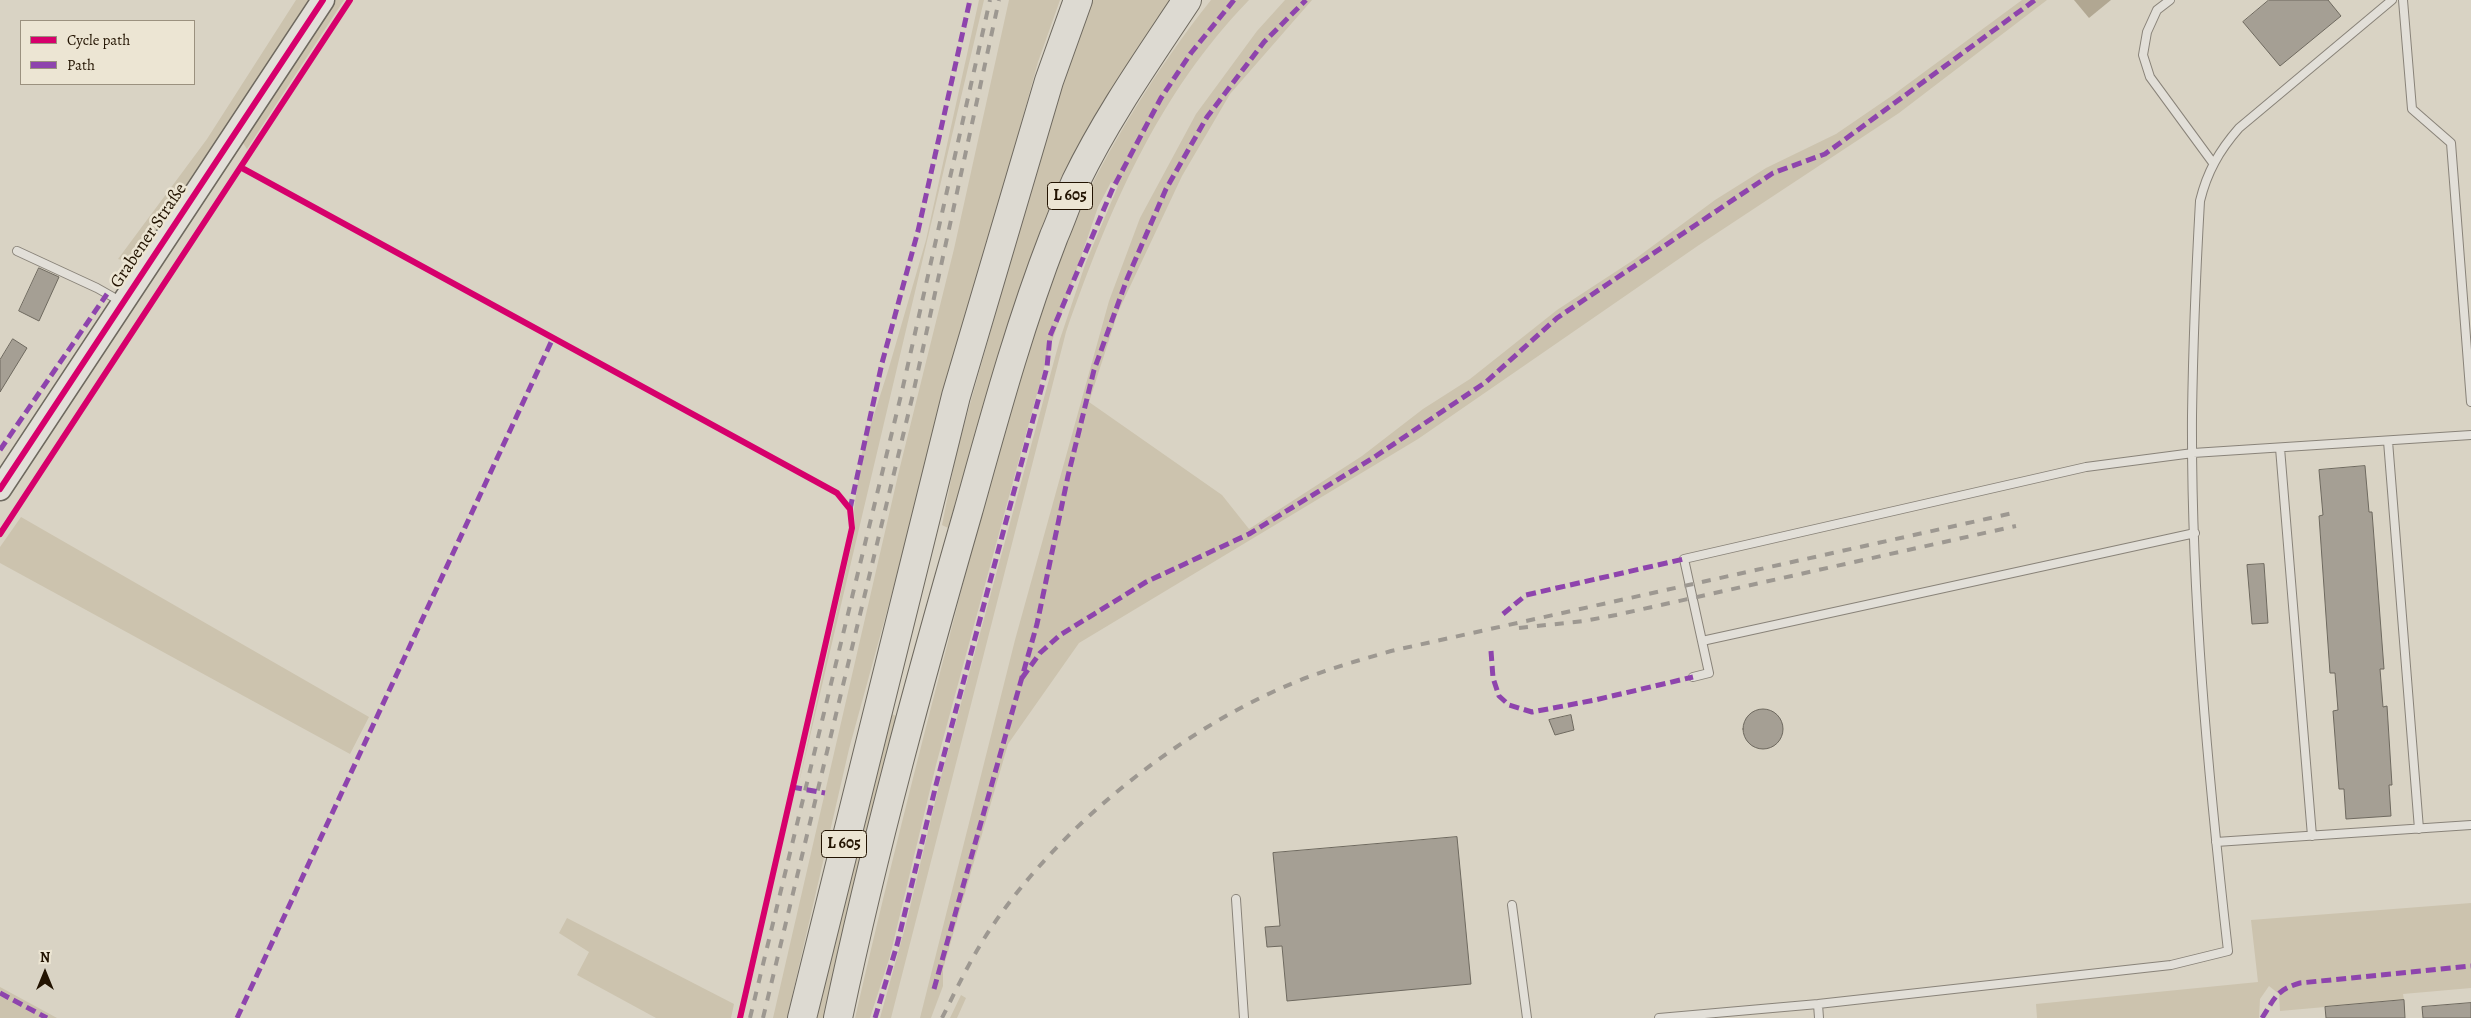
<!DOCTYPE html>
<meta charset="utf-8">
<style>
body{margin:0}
#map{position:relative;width:2471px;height:1018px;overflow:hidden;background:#d9d3c4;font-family:Alegreya,serif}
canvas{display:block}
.legend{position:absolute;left:20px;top:20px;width:175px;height:65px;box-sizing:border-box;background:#ece5d3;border:1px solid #9b917f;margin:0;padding:6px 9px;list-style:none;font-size:15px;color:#221301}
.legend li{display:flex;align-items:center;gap:10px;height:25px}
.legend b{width:25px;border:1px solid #9b917f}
.north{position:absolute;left:20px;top:948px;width:50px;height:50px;-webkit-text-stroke:4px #ece5d3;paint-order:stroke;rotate:0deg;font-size:14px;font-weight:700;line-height:20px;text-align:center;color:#221301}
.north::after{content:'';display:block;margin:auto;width:18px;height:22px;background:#221301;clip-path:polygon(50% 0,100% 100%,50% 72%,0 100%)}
</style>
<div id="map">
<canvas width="2471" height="1018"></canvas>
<ul class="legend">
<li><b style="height:6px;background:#d6006c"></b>Cycle path</li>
<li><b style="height:6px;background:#8e44ad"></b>Path</li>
</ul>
<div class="north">N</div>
</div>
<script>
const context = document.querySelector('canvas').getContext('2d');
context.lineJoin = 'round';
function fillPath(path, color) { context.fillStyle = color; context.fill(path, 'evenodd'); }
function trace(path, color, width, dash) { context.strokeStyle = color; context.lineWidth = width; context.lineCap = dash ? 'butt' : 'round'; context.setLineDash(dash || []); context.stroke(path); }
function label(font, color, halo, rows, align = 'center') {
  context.font = font + ' Alegreya,serif'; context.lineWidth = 5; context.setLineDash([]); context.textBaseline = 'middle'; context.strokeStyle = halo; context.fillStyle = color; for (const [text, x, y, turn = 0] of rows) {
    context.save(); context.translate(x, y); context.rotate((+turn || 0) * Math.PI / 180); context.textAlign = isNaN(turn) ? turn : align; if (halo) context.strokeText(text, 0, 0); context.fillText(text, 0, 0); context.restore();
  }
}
fillPath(new Path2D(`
 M296,0H310L138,257L127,261L118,259L207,139Z
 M336,0H344L247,149L243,143L245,137Z
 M979,0H984L797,791L855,529L854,509L862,452L888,371L926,240Z
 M1009,0H1060L1038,62L849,749L787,1018H773L899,471L954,249Z
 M1089,0H1175L1037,242L1006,329L948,528L942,525L957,450L1000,298L1043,141Z
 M1211,0H1249C1157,95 1109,210 1066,332L891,1018H880L906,924L941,777L1060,339L1086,262L1118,186L1111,182L1098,207L1048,353L936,765L890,956L870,1018H855C886,883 920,749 955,615C971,550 990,485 1008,420C1026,355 1045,284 1073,223C1110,144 1157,68 1211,0Z
 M1285,0H1312L1230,94L1182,176L1118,312L1089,402L1222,495L1249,529L1362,456L1423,409L1470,379L1557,310L1635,259L1715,200L1766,168L1836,134L1893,95L2022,0H2047L1899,113L1699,245L1418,439L1079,643L1008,744L943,969V986L931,1018H920L1015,640L1109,301L1140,218L1196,114L1257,31Z
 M21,517L369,717L350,754L0,563V547Z
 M890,713L898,717L829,1018H813Z
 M2471,903V988L2403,994L2404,1000L2280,1011L2279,994L2269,986L2260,999L2259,1018H2037L2036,1004L2258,982L2251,920Z
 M567,918L734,1004L731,1018H656L577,975L589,952L559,933Z
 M0,987L57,1018H0Z
 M961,995L966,998L957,1018H950Z`), '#ccc3ae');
fillPath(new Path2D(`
 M2074,0H2111L2089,18Z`), '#b1a792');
const building = new Path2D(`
 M2269,0H2328L2341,16L2280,66L2243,22Z
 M39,268L59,277L39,321L19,311Z
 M13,339L27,348L0,392V360Z
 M2365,466L2369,512H2372L2384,669H2380L2383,707L2387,706L2392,785H2389L2391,816L2346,819L2344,789H2339L2333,711L2338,710L2335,673H2330L2319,516L2323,515L2319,470Z
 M2264,564L2268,623L2252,624L2247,565Z
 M1743 729a20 20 0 1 1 40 0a20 20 0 1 1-40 0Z
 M1571,715L1574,730L1555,735L1549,720Z
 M1457,837L1471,984L1287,1001L1282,946L1267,947L1265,927L1280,926L1273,853Z
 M2404,1000L2405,1018H2326L2325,1007Z
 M2471,1003V1018H2423L2422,1007Z`);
fillPath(building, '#a59f94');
trace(building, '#6e695f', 1);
const lane = new Path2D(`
 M2170,0L2157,10L2147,32L2143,55L2150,77L2213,163
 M2403,0L2412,109L2451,143L2471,402
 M17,251L97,288L120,301
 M2388,441L2419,829
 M2280,448L2312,836
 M1702,641L2195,533
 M1693,677L1709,673L1684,559L2086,467L2193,453L2471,435
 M2216,842L2471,825
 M1236,899L1244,1018
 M1512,905L1527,1018
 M1818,1004L1819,1018
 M1659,1018L1818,1004L2171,965L2228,951C2208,774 2191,595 2192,416C2193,344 2196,272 2200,201C2207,172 2219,151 2239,128L2392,0`);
const secondary = new Path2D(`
 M0,489L323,0`);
const highway = new Path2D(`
 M802,1018L956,396L1049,81L1078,0
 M838,1018C874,847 920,679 968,512C994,419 1019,326 1054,236C1062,218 1068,199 1076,181C1107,117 1148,59 1187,0`);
trace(lane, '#898379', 10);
trace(secondary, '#6e695f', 25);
trace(highway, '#6e695f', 30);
trace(lane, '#e2dfd8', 8);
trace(secondary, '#e2dfd8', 22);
trace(highway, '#dddad2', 28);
trace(new Path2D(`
 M1519,628L1584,621L1616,615L2016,526
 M750,1018L902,391L990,0
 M763,1018L913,394L999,0
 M942,1018C957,988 972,956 991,928C1062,822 1192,720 1311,676C1338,666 1364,659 1391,651L2013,513`), '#9d9891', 4, [9, 9]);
trace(new Path2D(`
 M0,450L107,294
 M850,509L882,363L918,231L970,0
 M1503,614L1526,595L1684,559
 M1491,651L1493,678L1499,696L1509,705L1532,712L1595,700L1693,677
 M1022,678L1040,653L1060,635L1146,582L1249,534L1373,458L1486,382L1557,318L1773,173L1825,154L2035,0
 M792,787L825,793
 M934,989L1037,624L1068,476L1094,370L1127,279L1166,189L1207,117L1264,42L1306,0
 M0,993L47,1018
 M237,1018L553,338
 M875,1018L897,945L936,785L1047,367L1050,336L1112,190L1161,98L1191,53L1234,0
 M2262,1018C2275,998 2276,990 2300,983L2471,966`), '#8e44ad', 5, [10, 5]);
trace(new Path2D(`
 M242,168L837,493L850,509L852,528L740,1018
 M0,489L323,0
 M0,534L350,0`), '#d6006c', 6);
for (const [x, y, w] of [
 [1070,196,45],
 [844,844,45]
]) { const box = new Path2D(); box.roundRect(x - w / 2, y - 13.5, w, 27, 4); context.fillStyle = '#ece5d3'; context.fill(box); trace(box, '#221301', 1); }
label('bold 16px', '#221301', null, [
 ["L 605",1070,196],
 ["L 605",844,844]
]);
label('18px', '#221301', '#ece5d3', [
 ["Grabener Straße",149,236,-56]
]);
</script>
